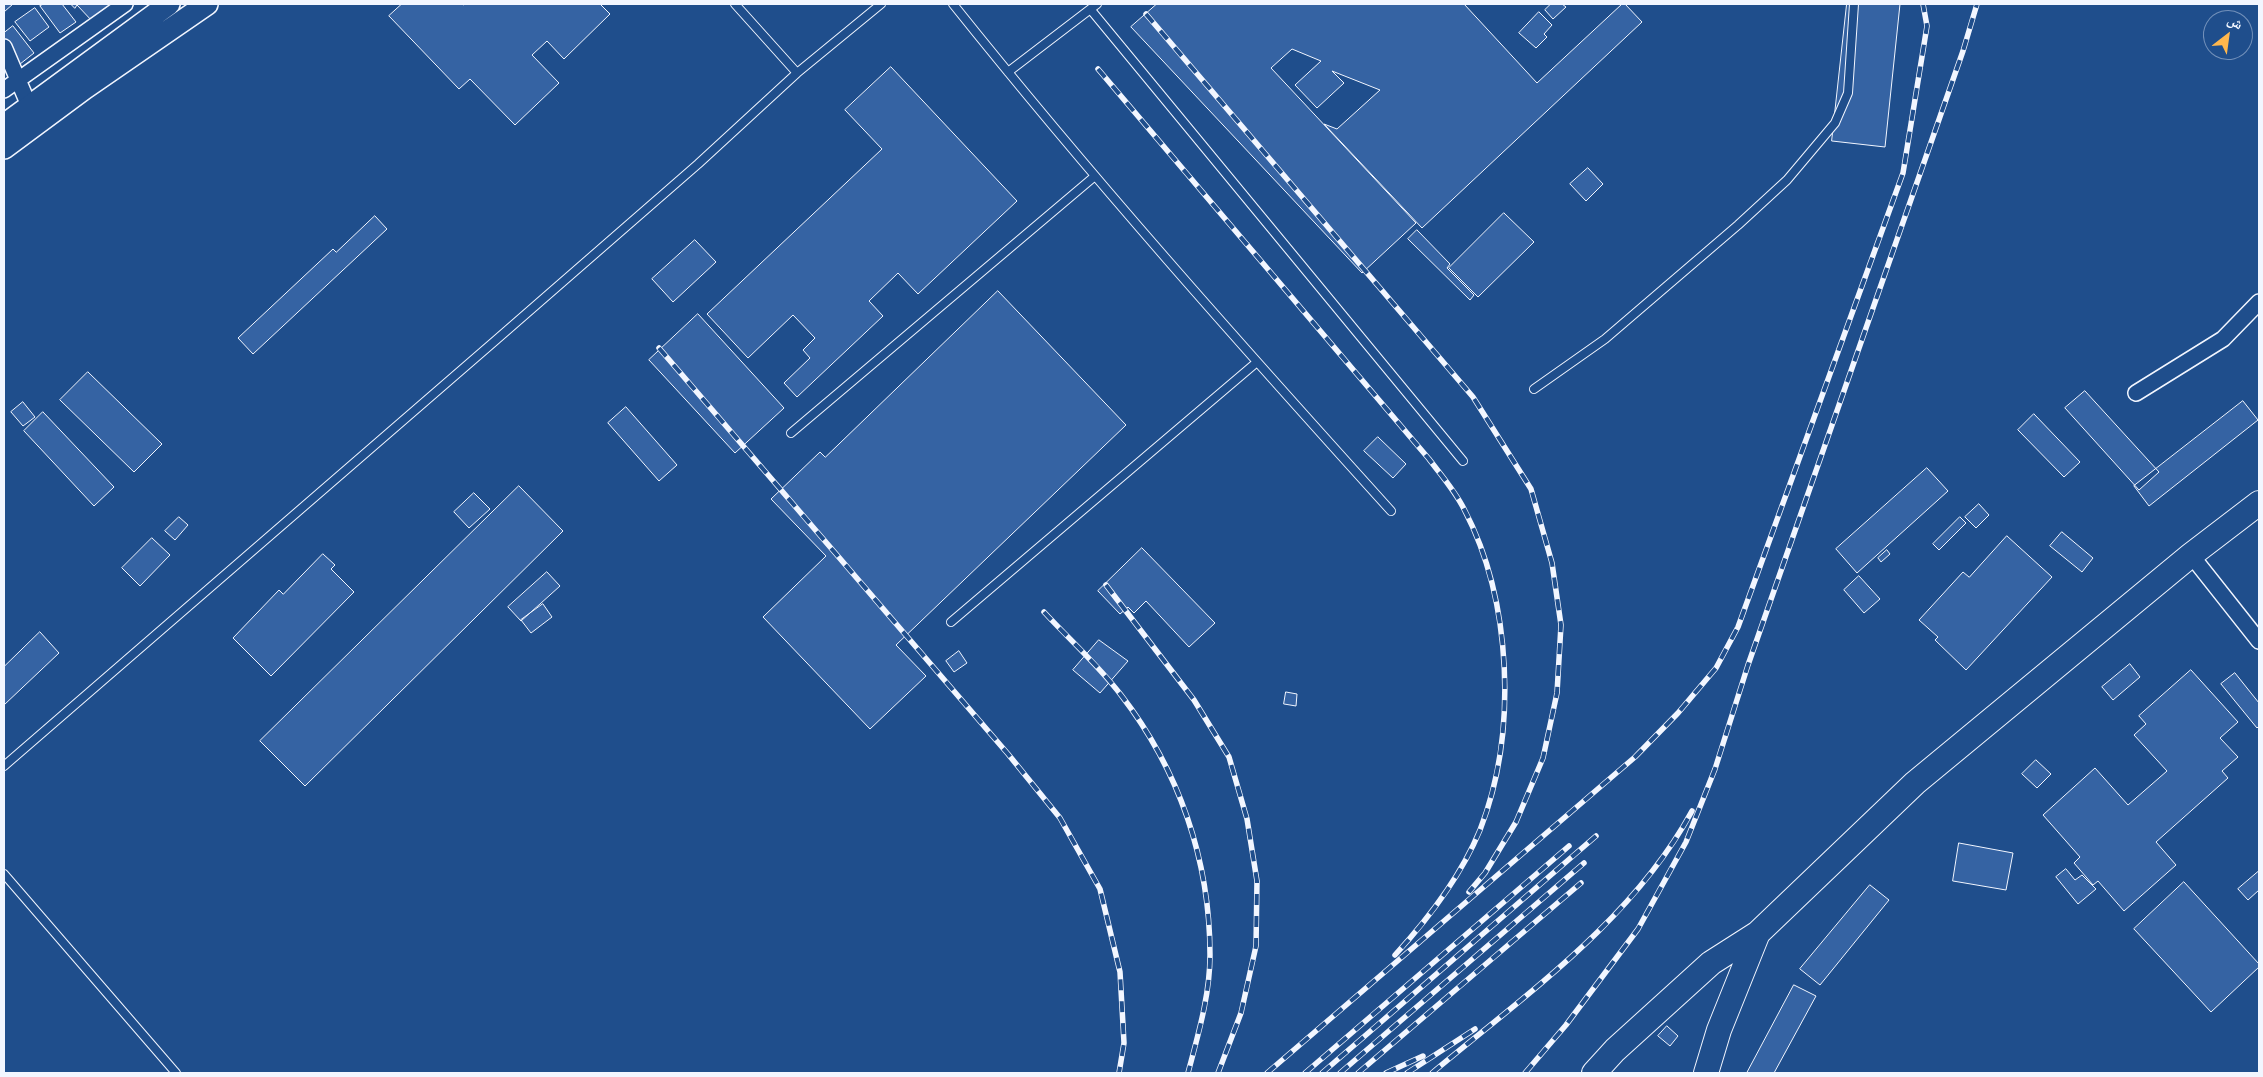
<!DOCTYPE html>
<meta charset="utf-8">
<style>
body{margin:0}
#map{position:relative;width:2263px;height:1077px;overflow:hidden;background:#1f4e8c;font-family:"Alegreya Sans","Noto Naskh Arabic",sans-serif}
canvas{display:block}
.frame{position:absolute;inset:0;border:5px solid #f2f6ff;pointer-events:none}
.north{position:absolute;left:2203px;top:10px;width:50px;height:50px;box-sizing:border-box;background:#1f4e8c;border:1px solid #7391ba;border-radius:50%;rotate:30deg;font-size:14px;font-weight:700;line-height:20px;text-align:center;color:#f2f6ff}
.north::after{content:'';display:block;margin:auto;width:18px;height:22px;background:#ffb74d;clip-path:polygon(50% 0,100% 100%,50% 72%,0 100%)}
</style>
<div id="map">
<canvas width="2263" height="1077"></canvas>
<div class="frame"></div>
<div class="north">ش</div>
</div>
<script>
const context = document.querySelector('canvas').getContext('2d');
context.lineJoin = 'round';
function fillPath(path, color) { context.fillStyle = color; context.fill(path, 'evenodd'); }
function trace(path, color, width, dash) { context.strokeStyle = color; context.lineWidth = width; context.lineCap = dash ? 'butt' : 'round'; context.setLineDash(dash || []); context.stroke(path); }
const building = new Path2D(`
 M4,4H13L4,12Z
 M44,4H62L76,22L60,33L40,6Z
 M71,4H120L93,22L77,5L75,8Z
 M402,4H462L464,5L465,4H600L610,14L564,59L547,41L532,55L559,83L515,125L470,79L459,89L389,16Z
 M1157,4H1464L1537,83L1622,4H1625L1642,22L1422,228L1324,124L1337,129L1380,90L1332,71L1344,83L1317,108L1295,85L1321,61L1292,49L1271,68L1416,223L1362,273L1131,27Z
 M1551,4H1562L1566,7L1553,19L1545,10Z
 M1847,4H1900L1885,147L1832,141Z
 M35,8L49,27L30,41L15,22Z
 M1539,12L1552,25L1544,34L1547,37L1536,48L1519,33Z
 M13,26L34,53L15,68L4,53V33Z
 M891,67L1017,201L918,294L898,273L869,301L883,316L797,397L784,383L810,358L803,350L815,338L793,315L748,358L707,314L882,149L845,110Z
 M1588,168L1603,184L1586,201L1570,184Z
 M1504,213L1534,242L1478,297L1449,268Z
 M375,216L387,229L253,354L238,338L333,249L336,252Z
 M1417,230L1450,264L1447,268L1474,295L1470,300L1408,239Z
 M695,240L716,262L673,302L652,279Z
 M998,291L1126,425L896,645L926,676L870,729L763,617L826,556L771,499L820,452L825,457Z
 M698,314L784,408L735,453L649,360Z
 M88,372L162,444L134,472L60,400Z
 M2085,391L2159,472L2139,490L2065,408Z
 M2243,401L2258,420L2149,506L2134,486Z
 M23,402L35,417L23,426L11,412Z
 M626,407L677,465L659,481L608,423Z
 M43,412L114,487L94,506L24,431Z
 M2034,414L2080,462L2064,477L2018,430Z
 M1378,437L1406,464L1393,478L1364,451Z
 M1927,468L1948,491L1857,573L1836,549Z
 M519,486L563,531L305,786L260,741Z
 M474,493L490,509L469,528L454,512Z
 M1979,504L1989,515L1976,528L1965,517Z
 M179,517L188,525L175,540L165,531Z
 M1960,517L1966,523L1939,550L1933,544Z
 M2062,532L2093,558L2082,572L2050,546Z
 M2007,536L2052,577L1966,670L1935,640L1938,637L1919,620L1963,572L1969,577Z
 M152,538L170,555L140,586L122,568Z
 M1142,548L1215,623L1189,647L1146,601L1134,613L1128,607L1120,614L1098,591Z
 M1887,550L1890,554L1881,562L1878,558Z
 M323,554L335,565L331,569L354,592L271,676L233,638L279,590L283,594Z
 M547,572L560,586L521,621L508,607Z
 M1859,576L1880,599L1864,613L1844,590Z
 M543,604L552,617L531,633L521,620Z
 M40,632L59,653L4,705V667Z
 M1099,640L1128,661L1100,693L1073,670Z
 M959,651L967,663L954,672L946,661Z
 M2130,664L2140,677L2113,700L2102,687Z
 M2191,670L2238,722L2220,738L2238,757L2222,771L2228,778L2156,842L2176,865L2124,911L2098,881L2093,885L2074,863L2080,857L2043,815L2095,768L2128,805L2167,771L2134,735L2146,724L2139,716Z
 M2235,673L2259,703V726L2257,728L2221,684Z
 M1286,692L1297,694L1296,706L1284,704Z
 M2036,760L2051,774L2037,788L2022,774Z
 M1959,843L2013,853L2006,890L1953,881Z
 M2066,869L2075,880L2082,875L2096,889L2078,904L2056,877Z
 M2259,871V890L2248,900L2238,889Z
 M2184,882L2259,964V967L2211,1012L2134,929Z
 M1870,885L1889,900L1820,985L1800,969Z
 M1794,985L1816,996L1774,1073H1747Z
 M1667,1026L1678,1036L1670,1046L1658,1036Z`);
fillPath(building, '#3563a3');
trace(building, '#f2f6ff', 1);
const service = new Path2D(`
 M735,4L797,73
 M953,4C1092,178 1241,345 1391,511
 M1091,10L1463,461
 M1008,72L1097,4
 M1534,389L1605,339L1738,225L1787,180L1835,123L1848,93L1854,4
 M791,433L1095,176
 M951,622L1257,362
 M4,766L496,340L698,164L797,73L881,4
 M4,874L176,1073`);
const minor = new Path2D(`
 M4,47L33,115
 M4,90L125,4
 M2136,393L2223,339L2259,302
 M2191,555L2259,641`);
const secondary = new Path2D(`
 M4,125L169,4
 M4,148L85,88L207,4`);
const primary = new Path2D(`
 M1594,1073L1615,1050L1711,963L1758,933
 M1706,1073L1719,1030L1758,933L1915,783L2191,555L2259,503`);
trace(service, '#f2f6ff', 10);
trace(minor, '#f2f6ff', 18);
trace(secondary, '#f2f6ff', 24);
trace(primary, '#f2f6ff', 26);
trace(service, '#1f4e8c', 8);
trace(minor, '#1f4e8c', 15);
trace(secondary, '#1f4e8c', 21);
trace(primary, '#1f4e8c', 24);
const rail = new Path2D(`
 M1146,14L1473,397L1531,489L1552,563L1561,625L1557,693L1543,758L1516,822L1485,873L1469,892
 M1098,69L1429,459C1441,475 1455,491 1464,509C1512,601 1518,733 1480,830C1461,876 1429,918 1395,955
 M659,348L1008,754L1060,818L1100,889L1120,972L1124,1043L1119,1073
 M1106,585L1194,700L1229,757L1247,819L1257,881L1256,946L1241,1013L1218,1073
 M1044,612C1069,639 1099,666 1121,695C1179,770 1210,860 1210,955C1210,995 1198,1035 1188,1073
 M1267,1073L1635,757L1678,713L1716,668L1738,627L1903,173L1927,26L1923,4
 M1305,1073L1569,846
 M1322,1073L1596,836
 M1340,1073L1584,863
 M1358,1073L1581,883
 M1386,1073L1423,1056
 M1407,1073L1475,1029
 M1432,1073C1525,995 1633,920 1692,811
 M1525,1073L1566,1025L1638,929L1686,842L1715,769L1748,665L1963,51L1977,4`);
trace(rail, '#f2f6ff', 5.5);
trace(rail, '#1f4e8c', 4, [11]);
</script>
